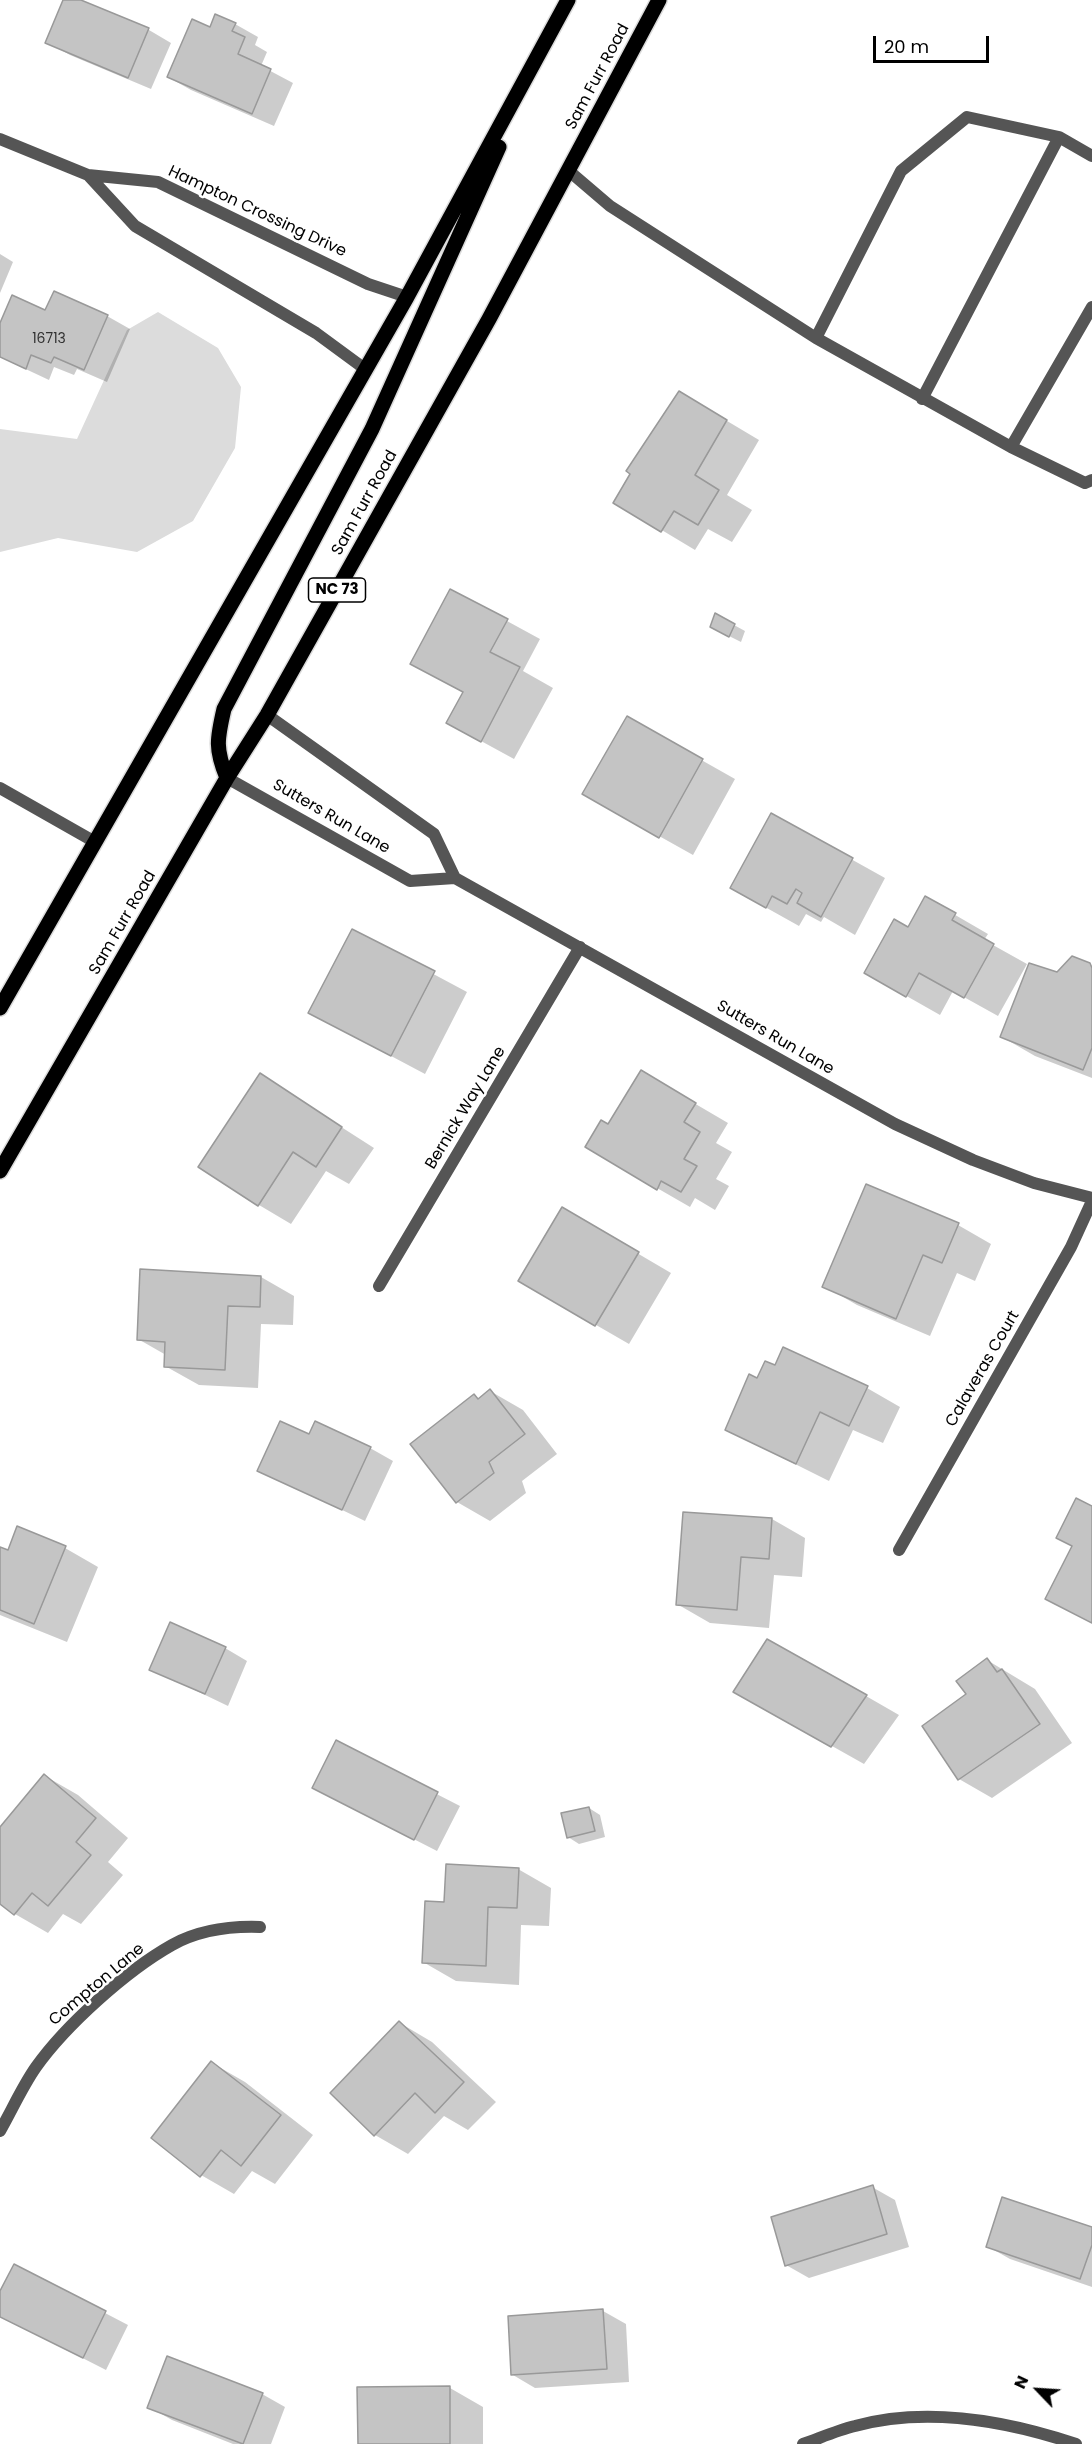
<!DOCTYPE html>
<style>
body{margin:0}
#map{position:relative;width:1092px;height:2444px;overflow:hidden;background:#fff;font-family:Poppins,sans-serif}
canvas{display:block}
.north{position:absolute;left:1008px;top:2360px;width:60px;height:60px;-webkit-text-stroke:4px #fff;paint-order:stroke;rotate:295deg;font-size:16px;font-weight:700;line-height:24px;text-align:center;color:#000}
.north::after{content:'';display:block;margin:auto;width:21px;height:27px;background:#000;clip-path:polygon(50% 0,100% 100%,50% 72%,0 100%)}
.scale{position:absolute;left:873px;top:36px;width:116px;height:27px;box-sizing:border-box;border:3px solid #000;border-top:0;padding-left:8px;font-size:18px;line-height:21px;white-space:nowrap;color:#000;-webkit-text-stroke:4px #fff;paint-order:stroke}
</style>
<div id="map">
<canvas width="1092" height="2444"></canvas>
<div class="north">N</div>
<div class="scale">20 m</div>
</div>
<script>
const context = document.querySelector('canvas').getContext('2d');
context.lineJoin = 'round';
function fillPath(path, color) { context.fillStyle = color; context.fill(path, 'evenodd'); }
function trace(path, color, width, dash) { context.strokeStyle = color; context.lineWidth = width; context.lineCap = dash ? 'butt' : 'round'; context.setLineDash(dash || []); context.stroke(path); }
function label(font, color, halo, rows, align = 'center') {
  context.font = font + ' Poppins,sans-serif'; context.lineWidth = 5; context.setLineDash([]); context.textBaseline = 'middle'; context.strokeStyle = halo; context.fillStyle = color; for (const [text, x, y, turn = 0] of rows) {
    context.save(); context.translate(x, y); context.rotate((+turn || 0) * Math.PI / 180); context.textAlign = isNaN(turn) ? turn : align; if (halo) context.strokeText(text, 0, 0); context.fillText(text, 0, 0); context.restore();
  }
}
fillPath(new Path2D(`
 M158,312L218,348L241,387L235,448L193,521L137,552L58,538L0,552V429L77,439L127,330Z`), '#dcdcdc');
fillPath(new Path2D(`
 M65,0H77L149,30L171,43L151,89L70,55L47,42Z
 M235,24L258,37L255,45L267,52L261,66L293,83L274,126L191,90L168,77L210,29Z
 M0,254L13,262L0,293Z
 M46,312L107,316L130,329L107,382L77,369L74,375L54,367L49,380L0,357V327Z
 M712,412L759,440L727,495L752,510L732,542L708,529L695,550L615,502Z
 M507,621L540,639L523,671L553,688L514,759L448,723L464,693L412,664Z
 M734,625L745,631L741,642L723,633Z
 M627,718L735,779L693,855L584,794Z
 M772,815L885,878L855,935L824,917L821,922L806,914L799,926L765,907Z
 M926,898L988,934L984,940L1027,964L998,1016L953,991L940,1015L866,973L908,929Z
 M353,931L467,992L425,1074L310,1013Z
 M1078,959L1092,966V1078L1035,1056L1002,1037L1058,974Z
 M641,1072L728,1123L716,1143L732,1152L716,1179L729,1186L715,1210L695,1198L690,1207L657,1188L609,1126Z
 M260,1075L374,1148L349,1184L326,1171L291,1224L259,1205Z
 M867,1186L958,1225L991,1244L975,1281L957,1273L930,1336L857,1305L824,1286Z
 M562,1209L671,1273L629,1344L520,1281Z
 M142,1271L261,1277L294,1296L293,1325L261,1324L258,1388L199,1385L165,1366L166,1355L138,1339Z
 M775,1367L867,1388L900,1407L883,1443L853,1430L829,1481L727,1430L758,1380Z
 M490,1391L523,1410L557,1454L522,1481L526,1493L490,1521L457,1502L412,1445L474,1396L480,1399Z
 M309,1436L370,1448L393,1461L365,1521L259,1470Z
 M684,1514L772,1519L805,1538L802,1577L774,1575L769,1628L710,1623L677,1604Z
 M18,1528L65,1548L98,1567L67,1642L0,1615V1548L8,1552Z
 M225,1648L247,1661L228,1706L151,1669Z
 M987,1660L1035,1689L1072,1743L992,1798L959,1779L968,1695Z
 M866,1696L899,1715L864,1764L768,1710Z
 M337,1743L460,1806L437,1851L314,1788Z
 M45,1776L78,1795L128,1838L108,1862L123,1875L81,1924L63,1914L48,1933L15,1914L0,1902V1829Z
 M589,1808L600,1815L605,1837L579,1844L568,1837Z
 M518,1869L551,1888L549,1926L521,1925L519,1985L456,1981L423,1962L446,1903Z
 M400,2023L432,2042L496,2102L468,2130L444,2116L408,2154L375,2135L332,2093Z
 M212,2063L245,2082L313,2135L275,2184L252,2171L234,2194L201,2175Z
 M872,2187L895,2200L909,2247L809,2278L786,2265Z
 M1092,2229V2287L1010,2259L987,2246Z
 M15,2266L128,2325L106,2370L0,2316V2295Z
 M603,2311L626,2324L629,2382L535,2388L513,2375Z
 M450,2388L483,2407V2444H359Z
 M262,2394L285,2407L271,2444H233L172,2420L149,2407Z`), '#0003');
const building = new Path2D(`
 M63,0H81L149,28L128,78L45,43Z
 M215,14L236,23L232,31L245,37L238,54L271,69L252,114L167,77L192,19L210,27Z
 M54,291L108,315L84,370L54,357L51,363L31,355L26,369L0,357V323L12,295L45,310Z
 M679,391L727,420L695,475L719,490L698,525L674,511L661,532L613,503L630,474L626,471Z
 M450,589L508,619L490,652L520,667L481,742L446,723L463,692L410,664Z
 M715,613L735,624L729,637L710,627Z
 M627,716L703,759L659,838L582,794Z
 M771,813L853,858L821,917L797,903L802,893L796,889L787,904L772,896L766,908L730,888Z
 M925,896L956,913L952,920L994,944L964,998L919,973L906,997L864,973L894,919L908,927Z
 M352,929L435,971L391,1056L308,1013Z
 M1072,956L1090,963L1092,968V1048L1083,1070L1000,1037L1029,963L1057,972Z
 M641,1070L696,1103L684,1122L700,1132L684,1159L697,1166L681,1192L661,1181L657,1190L585,1147L601,1120L608,1124Z
 M260,1073L342,1127L316,1167L293,1152L258,1206L198,1167Z
 M866,1184L959,1223L942,1263L923,1255L896,1319L822,1287Z
 M562,1207L639,1252L595,1326L518,1281Z
 M140,1269L261,1276L260,1307L228,1306L225,1370L164,1367L165,1342L137,1340Z
 M783,1347L868,1386L849,1426L820,1412L796,1464L725,1430L749,1374L757,1378L765,1361L775,1365Z
 M490,1389L525,1434L489,1462L494,1473L456,1503L410,1444L474,1394L478,1399Z
 M280,1421L309,1434L315,1421L371,1447L342,1510L257,1471Z
 M1076,1498L1092,1506V1623L1045,1599L1072,1546L1056,1538Z
 M683,1512L772,1518L769,1559L741,1557L737,1610L676,1605Z
 M17,1526L66,1546L34,1624L0,1610V1547L8,1550Z
 M170,1622L226,1647L205,1694L149,1670Z
 M767,1639L867,1695L831,1747L733,1692Z
 M987,1658L997,1672L1002,1669L1040,1724L958,1780L922,1726L966,1694L956,1681Z
 M336,1740L438,1792L414,1840L312,1788Z
 M44,1774L96,1818L76,1842L91,1855L48,1906L32,1893L14,1915L0,1904V1827Z
 M589,1807L595,1831L567,1838L561,1813Z
 M446,1864L519,1868L517,1908L488,1907L486,1966L422,1963L425,1901L444,1902Z
 M399,2021L464,2082L435,2113L415,2093L374,2136L330,2093Z
 M211,2061L281,2115L241,2166L221,2150L200,2177L151,2138Z
 M873,2185L887,2234L785,2266L771,2217Z
 M1002,2197L1092,2227V2245L1080,2279L986,2247Z
 M14,2264L106,2311L83,2358L0,2317V2291Z
 M603,2309L607,2369L511,2375L508,2316Z
 M167,2356L263,2393L243,2444L147,2408Z
 M450,2386V2444H358L357,2387Z`);
fillPath(building, '#c4c4c4');
trace(building, '#999', 1.5);
const primary = new Path2D(`
 M227,778C215,749 217,739 224,709L372,429L499,147
 M0,1008L407,297L568,0
 M0,1171L227,778L267,715L489,319L659,0`);
trace(primary, '#dbdbdb', 18);
trace(new Path2D(`
 M569,171L610,206L816,338L1011,447L1092,307
 M816,338L901,171L967,117L1059,137L1092,156
 M922,399L1059,137
 M1011,447L1085,483L1092,480
 M0,788L95,842`), '#555', 12);
trace(new Path2D(`
 M0,139L88,175L158,182L368,284L407,297
 M88,175L135,226L316,333L365,369
 M267,715L434,834L455,878
 M227,778L410,881L455,878L895,1124L973,1160L1034,1183L1092,1198
 M379,1286L580,947
 M899,1550L1071,1247L1092,1201
 M0,2131C12,2110 22,2087 36,2067C66,2025 126,1971 172,1945C199,1930 230,1926 260,1927
 M803,2444C820,2438 838,2430 855,2426C928,2406 1007,2421 1076,2444`), '#555', 12);
trace(primary, '#000', 15);
label('14px', '#313131', null, [
 ["16713",49,339]
]);
for (const [x, y, w] of [
 [337,590,57]
]) { const box = new Path2D(); box.roundRect(x - w / 2, y - 12, w, 24, 4.5); context.fillStyle = '#fff'; context.fill(box); trace(box, '#000', 1.5); }
label('bold 15px', '#000', null, [
 ["NC 73",337,590]
]);
label('16px', '#000', '#fff', [
 ["Sam Furr Road",598,77,-62],
 ["Hampton Crossing Drive",257,212,25],
 ["Sam Furr Road",365,503,-61],
 ["Sutters Run Lane",331,817,30],
 ["Sam Furr Road",123,923,-60],
 ["Sutters Run Lane",775,1038,30],
 ["Bernick Way Lane",466,1108,-59],
 ["Calaveras Court",983,1369,-60],
 ["Compton Lane",97,1985,-40]
]);
</script>
